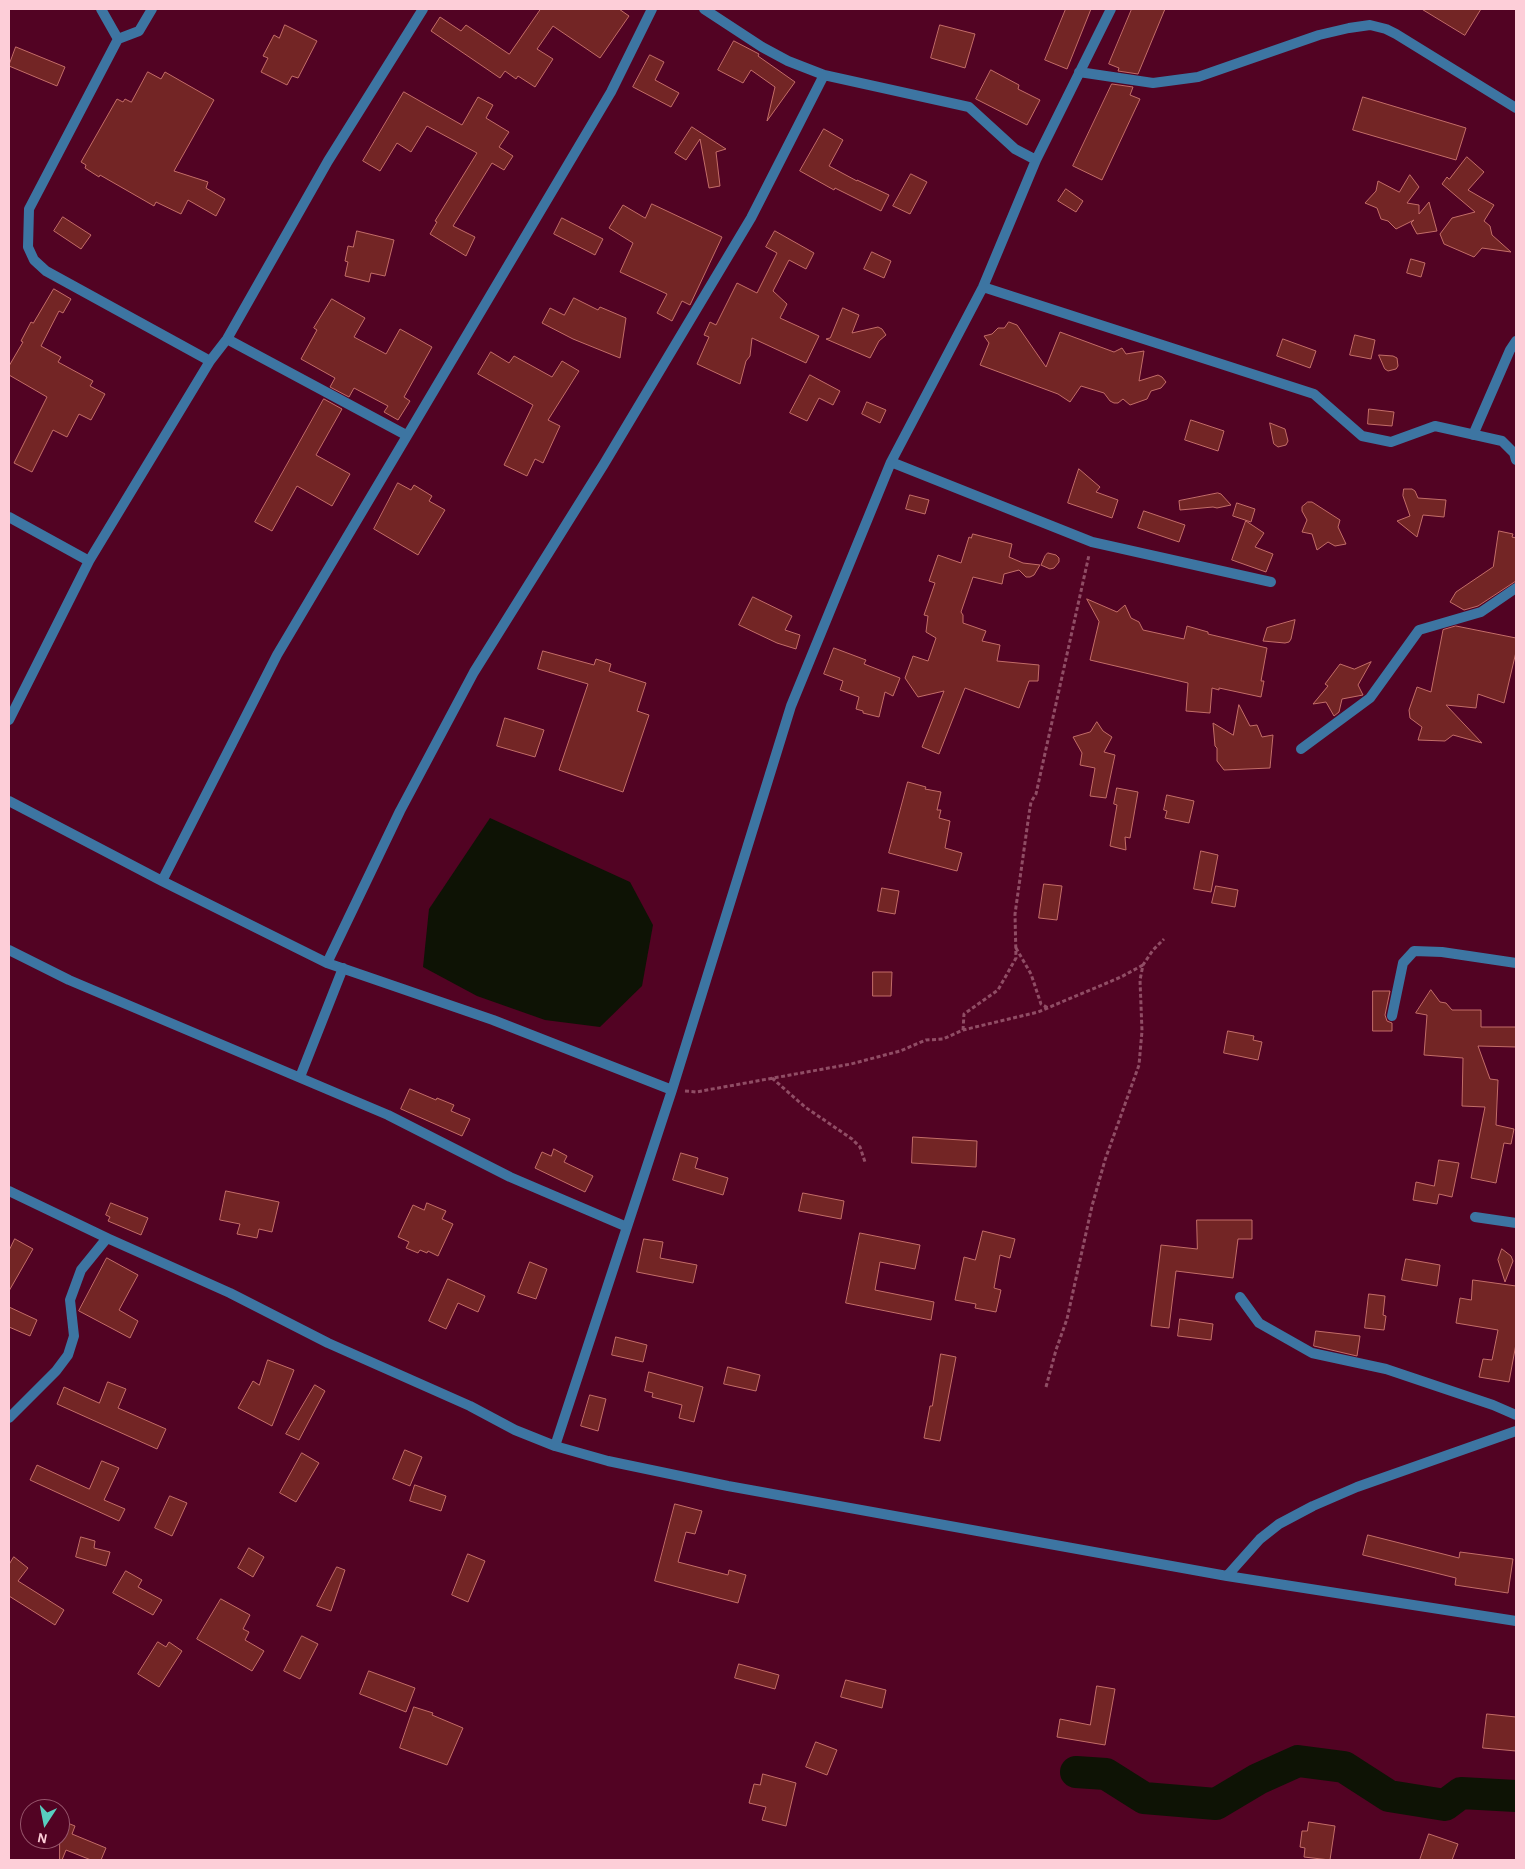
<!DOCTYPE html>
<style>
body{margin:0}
#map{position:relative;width:1525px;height:1869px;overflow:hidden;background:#520323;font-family:"Alegreya Sans",sans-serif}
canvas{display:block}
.frame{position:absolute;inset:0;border:10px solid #fdced8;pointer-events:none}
.north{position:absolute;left:20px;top:1799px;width:50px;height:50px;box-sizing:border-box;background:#520323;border:1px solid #96546b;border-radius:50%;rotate:191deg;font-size:14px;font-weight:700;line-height:20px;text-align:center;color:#fdced8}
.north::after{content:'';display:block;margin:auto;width:18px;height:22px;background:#58cec0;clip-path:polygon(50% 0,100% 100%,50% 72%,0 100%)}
</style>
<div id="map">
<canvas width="1525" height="1869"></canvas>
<div class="frame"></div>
<div class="north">N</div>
</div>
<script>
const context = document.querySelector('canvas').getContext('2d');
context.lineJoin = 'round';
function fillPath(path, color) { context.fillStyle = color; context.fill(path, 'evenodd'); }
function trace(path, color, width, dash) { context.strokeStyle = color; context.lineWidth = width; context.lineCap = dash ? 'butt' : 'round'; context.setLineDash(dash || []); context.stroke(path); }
fillPath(new Path2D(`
 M490,818L630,882L653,925L642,986L600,1027L545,1020L477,996L423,967L429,909Z`), '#0e1305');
trace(new Path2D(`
 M1076,1772L1106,1774L1144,1798L1216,1804L1258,1779L1298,1761L1344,1767L1389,1796L1445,1805L1461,1793L1516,1796`), '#0e1305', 32);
const building = new Path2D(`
 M541,9H619L629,16L600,58L553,26L537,49L553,59L535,87L518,76L516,79L505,71L500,78L431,31L440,17L461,31L466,25L509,54Z
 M1066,9H1091L1067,69L1045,60Z
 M1132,9H1165L1138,74L1118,71L1119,68L1109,64Z
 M1422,9H1481L1465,35Z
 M285,25L317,41L298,78L292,76L287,85L261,72L268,58L263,56L274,35L279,38Z
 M940,25L975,34L965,68L931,58Z
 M734,41L759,54L758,56L795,82L767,121L775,87L751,70L743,83L718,70Z
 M16,47L65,67L57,86L9,66Z
 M650,55L664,62L655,80L679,93L671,107L633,87Z
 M991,70L1019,85L1018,89L1040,100L1027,125L976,99Z
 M148,72L161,79L165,72L214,100L174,171L208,182L206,188L225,199L216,216L188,200L181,214L156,202L154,206L100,175L99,177L85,168L86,165L81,162L117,99L123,102L125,99L131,102Z
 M1112,84L1133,87L1130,95L1140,99L1102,180L1073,166Z
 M404,92L462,125L478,97L493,105L486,118L509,132L499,147L513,156L504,170L492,163L453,226L475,237L466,256L430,234L437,222L435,221L477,153L427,126L411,152L397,143L380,171L363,161Z
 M1363,97L1466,128L1456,160L1353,130Z
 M692,127L726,149L716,152L720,186L709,188L700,139L686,160L675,153Z
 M824,129L843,140L829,166L857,181V180L889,195L881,211L835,188L834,190L800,171Z
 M1467,157L1484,172L1468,190L1494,205L1484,221L1490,226L1492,235L1511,252L1482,248L1474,257L1444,244L1440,234L1452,218L1475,212L1442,184L1447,177L1449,179Z
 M911,174L927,182L910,214L893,206Z
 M1410,175L1419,187L1407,203L1419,205V214L1429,202L1437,231L1417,234L1411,223L1414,220L1396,229L1388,221L1381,219L1377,208L1365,203L1376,191L1378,181L1399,192Z
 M1066,189L1083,201L1076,212L1058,201Z
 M652,204L722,237L690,305L682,301L672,321L657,313L667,294L620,272L633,243L609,228L623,205L645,218Z
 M63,217L91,235L81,249L54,231Z
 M562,218L603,239L595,255L554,234Z
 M357,231L394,240L385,276L371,273L369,282L345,276L348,262L345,261L348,246L353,247Z
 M775,231L814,253L806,269L789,260L773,291L787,304L780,318L819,336L806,363L752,338L750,356L746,361L740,384L697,364L709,337L704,335L710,322L716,325L737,283L757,293L777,253L766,247Z
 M872,252L891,261L884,278L864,269Z
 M1411,259L1425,263L1421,277L1407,273Z
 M54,289L71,299L63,313L59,311L41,346L61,357L58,362L93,381L90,386L105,394L91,420L79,414L67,437L53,430L32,472L14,463L47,397L9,375V366L23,342L21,341L31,322L33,323Z
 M574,298L598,310L600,307L626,318L620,358L573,339L542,323L550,308L564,315Z
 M332,299L365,318L354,337L386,354L400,329L432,347L404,397L410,401L398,420L384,412L388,406L354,388L349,397L330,387L335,378L301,359L317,330L314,328Z
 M843,308L859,315L852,333L878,327L882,329L886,335L879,341L870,358L826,339L830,338Z
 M1009,322L1017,325L1046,367L1060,332L1114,352L1122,348L1126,354L1144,351L1139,381L1158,375L1162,377L1166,382L1161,388L1151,391L1147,399L1130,405L1123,399L1118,403H1114L1110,401L1104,393L1081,386L1070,402L1058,394L980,365L989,343L984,336L992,334L998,328H1004Z
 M1355,335L1375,340L1371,359L1350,355Z
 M1283,339L1316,351L1310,368L1277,356Z
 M491,352L509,363L514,356L552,377L562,361L579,371L548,420L560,426L543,463L535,459L527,476L504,465L533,405L478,374Z
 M1379,355L1393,356L1397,358L1398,366L1396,369L1388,371L1385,369Z
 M810,375L840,391L833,405L819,398L807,421L790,413Z
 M324,399L342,409L316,455L350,474L332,506L297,486L272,531L255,522Z
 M867,402L886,410L880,423L862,414Z
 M1369,409L1394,412L1392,426L1368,424Z
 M1191,420L1224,431L1218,451L1185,440Z
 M1270,423L1285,429L1288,441L1286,445L1278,447L1274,444Z
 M1079,469L1100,487L1096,492L1118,500L1112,518L1068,503Z
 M398,483L411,490L414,485L432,496L429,501L445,510L418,555L374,529Z
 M1404,489H1412L1415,491L1418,498L1446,500L1444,517L1423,515L1417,537L1397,521L1410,516L1403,496Z
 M1218,493L1221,494L1231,505L1217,508L1213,507L1180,510L1179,501Z
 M910,495L929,500L925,514L906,509Z
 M1308,502H1312L1340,520L1338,527L1346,544L1335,546L1328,542L1317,550L1312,534L1302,532L1307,520L1302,511V507Z
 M1237,503L1255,509L1251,522L1233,516Z
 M1144,511L1185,525L1179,542L1138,528Z
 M1246,521L1264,533L1255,547L1273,554L1266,572L1232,560Z
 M1499,531L1513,534L1512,537L1516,538V581L1478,606L1464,610L1450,602L1456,592L1493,567Z
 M973,534L1012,544L1009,557L1023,563L1040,565L1034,575L1030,577H1026L1019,570L1004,574L1002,584L973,577L961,612L963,615V623L986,631L982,641L1000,645L997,661L1039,665L1038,681H1029L1019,708L965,688L939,754L922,747L944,691L918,697L905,678L913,656L928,661L936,638L926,632L928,616L924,615L935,583L929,581L938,555L961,563L969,537L971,538Z
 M1048,553L1056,555L1059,558V562L1054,568L1050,569L1041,565L1045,556Z
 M753,597L792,616L785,630L800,635L796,649L777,643L739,625Z
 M1087,599L1117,612L1125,605L1131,618L1139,622L1143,630L1184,639L1187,626L1208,632V634L1267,648L1261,681H1264L1261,697L1219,688V690L1212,688L1210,713L1186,711L1188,683L1090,660L1099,622Z
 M1295,620L1291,639L1289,642L1285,643L1263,641L1267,628Z
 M1456,626L1516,638V652L1504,703L1478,694L1476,708L1446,705L1482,743L1453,735L1445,741L1418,740L1422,727L1410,718L1409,710L1417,687L1431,692L1443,630Z
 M834,648L866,660L864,664L900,678L893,696L885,692L879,717L863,713V711L856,709L859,697L840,690L843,681L824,674Z
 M543,651L594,665L596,659L611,664L609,671L646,683L637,711L649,715L623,792L559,770L588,684L538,669Z
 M1371,662L1358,685L1363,695L1342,699L1339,712L1334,716L1326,702L1313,704L1328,686L1325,684L1340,664L1354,669Z
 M1239,705L1250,726L1257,725L1262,737L1273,735L1270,768L1224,770L1217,761V748L1215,746L1213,723L1233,735Z
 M505,718L544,730L535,757L497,746Z
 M1097,722L1103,731L1112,737L1104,752L1115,755L1106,798L1090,796L1095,768L1080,765L1082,753L1073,737L1090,732Z
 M908,782L926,787L925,789L941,792L937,810H941L939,818L950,821L945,848L962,853L957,871L889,853Z
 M1117,788L1138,792L1130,838L1125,837L1126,850L1110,846L1117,805L1114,804Z
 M1167,795L1194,801L1189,823L1165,818L1167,811L1164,810Z
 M1201,851L1218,855L1211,892L1194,889Z
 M1044,884L1062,886L1057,920L1039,918Z
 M1216,886L1238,890L1235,907L1212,903Z
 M882,888L899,891L895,914L878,911Z
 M873,972H892L891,996H873Z
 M1431,990L1440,1002L1446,1003L1452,1010H1481V1027H1516V1047L1478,1046L1490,1079L1498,1080L1496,1125L1514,1129L1511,1144L1504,1143L1496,1183L1471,1178L1485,1107L1462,1106L1463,1058L1424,1055L1427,1015L1416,1013Z
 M1373,991H1390L1385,1015L1387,1021L1392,1023V1031H1373Z
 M1228,1031L1254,1036L1253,1040L1262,1042L1258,1060L1224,1053Z
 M410,1089L436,1100L437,1098L454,1105L451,1111L470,1119L462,1136L401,1109Z
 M913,1137L977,1141L976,1167L912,1163Z
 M554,1149L567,1156L564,1162L593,1176L585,1192L535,1168L542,1152L551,1156Z
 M681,1153L698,1158L695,1168L728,1178L723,1195L673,1180Z
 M1439,1160L1459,1163L1452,1197L1439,1194L1437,1204L1413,1200L1416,1182L1434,1186Z
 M226,1191L279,1202L272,1232L259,1229L257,1238L237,1234L240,1224L220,1220Z
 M803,1193L844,1201L841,1219L799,1211Z
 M111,1203L148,1218L141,1235L108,1221L110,1217L106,1215Z
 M427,1203L446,1211L442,1219L453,1224L438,1256L428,1251L427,1253L420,1250L418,1253L406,1248L409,1242L398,1237L413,1205L424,1210Z
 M1197,1220H1252V1239H1238L1233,1278L1176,1271L1169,1328L1151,1326L1161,1245L1197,1249Z
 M983,1231L1015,1239L1010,1258L1000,1255L994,1288L1001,1290L996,1312L975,1308L976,1304L955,1300L964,1257L975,1260Z
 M860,1233L920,1245L915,1269L880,1262L875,1290L934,1302L931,1320L846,1303Z
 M15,1239L33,1249L9,1291V1251Z
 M644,1239L663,1242L660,1258L697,1265L693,1283L637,1272Z
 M1502,1249L1511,1256L1513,1261L1505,1282L1498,1260Z
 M107,1258L138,1275L119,1310L138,1321L130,1338L79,1311Z
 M1406,1259L1440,1265L1437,1286L1402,1280Z
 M530,1262L547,1269L536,1299L518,1293Z
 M448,1279L485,1296L478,1312L458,1303L446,1329L429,1321Z
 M1473,1280L1516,1286V1344L1509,1382L1479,1377L1483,1359L1492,1360L1498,1330L1456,1323L1460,1298L1471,1300Z
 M1369,1294L1385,1296L1383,1315L1386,1316L1384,1330L1365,1328Z
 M9,1307L37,1320L30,1336L9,1327Z
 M1180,1319L1213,1324L1211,1340L1178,1336Z
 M1316,1331L1360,1336L1357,1356L1314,1346Z
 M616,1337L647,1345L643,1362L612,1355Z
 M941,1354L956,1357L940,1441L924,1438L930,1406H932Z
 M268,1360L294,1370L272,1426L238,1408L253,1381L259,1385Z
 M728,1367L760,1375L756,1391L724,1384Z
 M649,1372L703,1387L694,1422L679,1418L682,1405L652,1397L653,1393L645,1391Z
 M108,1382L126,1389L118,1408L166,1429L157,1449L57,1404L64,1387L99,1403Z
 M315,1385L325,1391L299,1440L286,1434Z
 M590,1395L606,1399L598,1431L581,1426Z
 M405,1450L422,1457L410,1486L393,1479Z
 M302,1453L319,1463L296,1502L280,1493Z
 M102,1461L119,1468L104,1500L125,1509L119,1521L30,1480L37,1465L89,1489Z
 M415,1485L446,1496L441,1511L410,1501Z
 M170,1496L187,1503L172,1536L155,1528Z
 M675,1504L702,1511L695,1534L686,1532L678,1562L728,1575L729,1570L746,1575L738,1603L655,1581Z
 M1368,1535L1459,1558L1460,1552L1513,1559L1508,1593L1455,1585L1456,1578L1363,1555Z
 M81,1537L95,1541L94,1548L110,1552L106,1566L76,1557Z
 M249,1548L264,1557L253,1577L238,1568Z
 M468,1554L485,1561L468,1602L452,1595Z
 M14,1557L28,1568L18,1581L64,1610L55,1625L9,1596V1565Z
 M337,1567L345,1570L331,1611L317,1606Z
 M126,1571L142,1580L138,1587L162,1600L153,1615L113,1593Z
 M221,1599L250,1615L243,1629L249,1632L245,1640L264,1651L252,1671L197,1639Z
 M302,1636L318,1644L300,1679L284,1671Z
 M158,1642L166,1647L169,1642L182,1651L159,1687L138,1674Z
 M739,1664L779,1675L775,1689L735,1678Z
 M369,1671L415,1688L406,1712L360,1694Z
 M846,1680L886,1690L882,1708L841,1697Z
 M1097,1686L1115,1689L1105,1745L1057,1737L1060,1719L1090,1725Z
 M414,1707L433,1713L432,1715L463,1728L447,1765L400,1748Z
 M1487,1714L1516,1717V1751L1483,1748Z
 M816,1742L837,1750L827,1775L806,1767Z
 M763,1774L796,1783L786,1826L762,1820L766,1807L749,1803L754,1784L760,1785Z
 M60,1820L75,1826L72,1834L106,1848L101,1860H91L66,1850L62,1860H60Z
 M1309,1822L1335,1826L1330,1860L1304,1857L1305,1848L1300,1847L1302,1831H1307Z
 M1429,1834L1458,1844L1452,1860H1420Z`);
fillPath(building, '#732525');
trace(building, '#c36d68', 1);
trace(new Path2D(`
 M1016,948L1031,974L1041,1004L1048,1008
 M963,1030L964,1014L998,990L1016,958L1015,914L1029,814L1031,802L1036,794L1089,555
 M772,1078L805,1107L852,1139L860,1147L865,1162
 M685,1091L696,1092L851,1064L900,1051L926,1040L943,1039L963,1030L1038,1012L1121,977L1143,965
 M1046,1387L1056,1350L1067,1319L1092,1206L1105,1160L1139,1065L1142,1031L1140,980L1143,965L1153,950L1164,939`), '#904d65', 3, [4, 2.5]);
trace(new Path2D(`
 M101,9L118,39
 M152,9L139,31L118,39L29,209L28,247L34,260L46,271L210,361
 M704,9L762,47L788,61L824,75L969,107L1015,149L1036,160
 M1079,72L1153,83L1198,77L1319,35L1349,28L1370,25L1386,29L1396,34L1516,108
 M983,287L1314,394L1362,436L1391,442L1435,426L1502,441L1514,453L1516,460
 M227,339L406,435
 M1473,435L1510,350L1516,341
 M891,462L1092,542L1271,582
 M9,517L89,561
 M9,720L89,561L210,361L227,339L328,161L423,9
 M1301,749L1370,698L1419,630L1481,612L1516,588
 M9,801L162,881L327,963L493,1020L672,1090
 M162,881L277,655L611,92L652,9
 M9,950L69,980L388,1115L510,1177L627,1227
 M327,963L400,811L474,672L604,464L751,218L824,75
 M1392,1016L1403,963L1414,951L1442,952L1516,963
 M300,1077L343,968
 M9,1191L107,1238L230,1293L328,1343L470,1406L515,1430L555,1446L672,1090L791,706L891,462L983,287L1036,160L1111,9
 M1475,1217L1516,1223
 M1240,1297L1259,1323L1312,1353L1386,1369L1493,1405L1516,1415
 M9,1418L56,1371L68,1355L74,1336L70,1300L81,1270L107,1238
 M555,1446L608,1461L728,1486L1227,1576L1516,1621
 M1227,1576L1260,1539L1279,1524L1313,1506L1357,1487L1516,1431`), '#3d75a2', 10);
</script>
